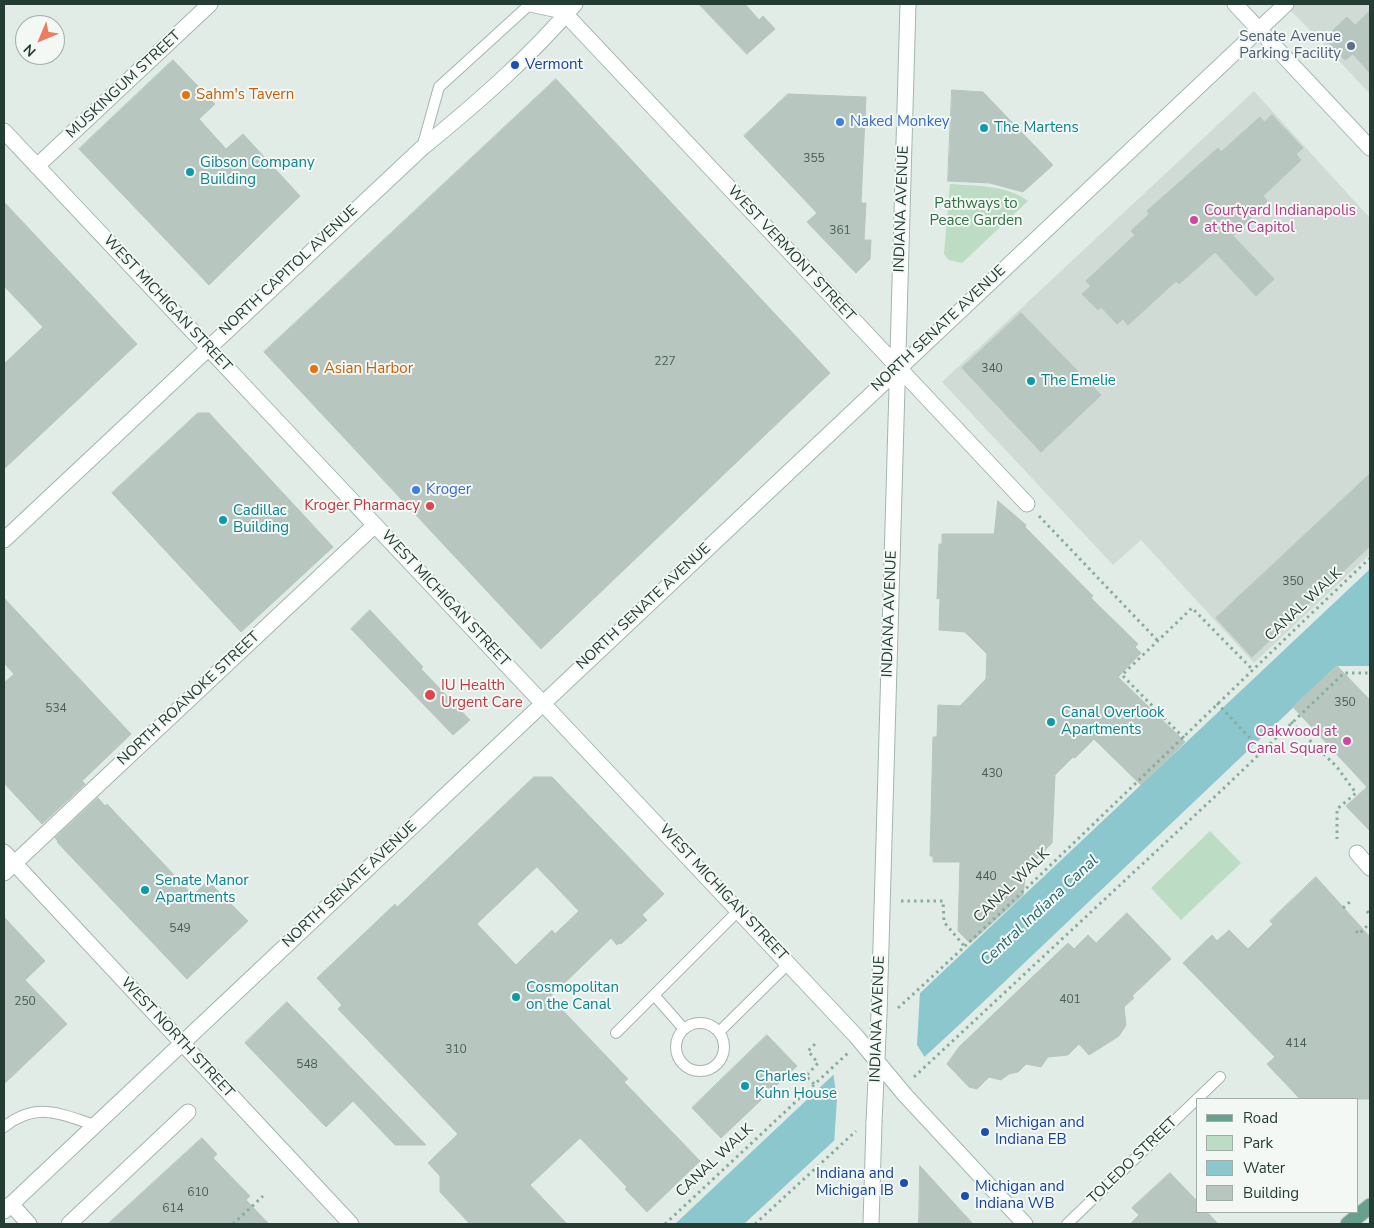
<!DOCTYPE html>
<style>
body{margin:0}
#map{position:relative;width:1374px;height:1228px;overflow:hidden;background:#e2ece7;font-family:"Nunito Sans",sans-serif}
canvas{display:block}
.frame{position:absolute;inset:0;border:5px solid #233c34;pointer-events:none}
.legend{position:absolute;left:1196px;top:1098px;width:162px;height:115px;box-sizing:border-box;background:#f3f8f5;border:1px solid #a0ada8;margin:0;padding:6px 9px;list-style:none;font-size:15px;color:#233c34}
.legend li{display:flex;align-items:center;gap:10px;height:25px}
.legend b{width:25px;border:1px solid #a0ada8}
.north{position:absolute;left:15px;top:15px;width:50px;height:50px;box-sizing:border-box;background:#f3f8f5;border:1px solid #a0ada8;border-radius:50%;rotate:225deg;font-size:14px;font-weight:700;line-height:20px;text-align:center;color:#233c34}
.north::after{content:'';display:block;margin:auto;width:18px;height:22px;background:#ea7d62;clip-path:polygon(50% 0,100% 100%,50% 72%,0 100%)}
</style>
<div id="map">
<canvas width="1374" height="1228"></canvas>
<div class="frame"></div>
<ul class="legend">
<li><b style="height:6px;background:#699f8e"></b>Road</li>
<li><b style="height:14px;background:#bcdcc3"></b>Park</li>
<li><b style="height:14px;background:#8dc7ce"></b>Water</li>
<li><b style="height:14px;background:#b8c6c0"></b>Building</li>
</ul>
<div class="north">N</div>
</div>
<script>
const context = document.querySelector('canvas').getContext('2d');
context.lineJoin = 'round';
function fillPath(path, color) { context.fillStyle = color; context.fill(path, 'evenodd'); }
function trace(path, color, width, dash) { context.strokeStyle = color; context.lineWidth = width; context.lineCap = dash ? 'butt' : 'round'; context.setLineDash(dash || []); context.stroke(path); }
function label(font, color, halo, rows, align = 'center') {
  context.font = font + ' "Nunito Sans",sans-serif'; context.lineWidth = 4; context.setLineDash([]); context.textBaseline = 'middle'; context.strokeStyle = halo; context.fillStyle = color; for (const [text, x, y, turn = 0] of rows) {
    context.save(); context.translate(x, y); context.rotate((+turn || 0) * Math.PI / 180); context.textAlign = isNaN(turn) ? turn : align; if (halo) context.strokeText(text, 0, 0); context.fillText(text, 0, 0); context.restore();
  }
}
fillPath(new Path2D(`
 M1284,4H1370V94L1313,33Z
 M1254,91L1370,218V554L1254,663L1141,540L1113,565L942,382Z`), '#d1dbd6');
fillPath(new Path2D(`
 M950,184C976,186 1007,185 1028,201L962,263L949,260L944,254Z
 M1210,831L1241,863L1181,920L1151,888Z`), '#bcdcc3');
fillPath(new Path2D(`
 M1370,569V666H1337L959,1025L744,1224H675Z`), '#8dc7ce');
fillPath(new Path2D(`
 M920,991L917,1045L926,1059L834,1144L837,1099L833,1072Z`), '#e2ece7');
const building = new Path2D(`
 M699,4H745L759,20L763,16L775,29L747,54Z
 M1370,11V73L1353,54L1345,60L1325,38L1347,17L1355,25Z
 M173,60L215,104L199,119L226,149L243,134L300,196L209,285L79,149Z
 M556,79L830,373L541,649L264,352Z
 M952,90L983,92L1053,165L1023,192L990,183L948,181Z
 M788,94L866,97L861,203H866L864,240H871L870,259L856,273L807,222L817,213L744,136Z
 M1272,115L1303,148L1296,154L1301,160L1263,196L1267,201L1233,236L1274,279L1256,296L1215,252L1179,284L1176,281L1128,325L1123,319L1117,324L1101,307L1098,310L1082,294L1091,286L1086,281L1135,235L1131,231L1149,214L1147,211L1218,148L1221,152L1260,117L1264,122Z
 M4,202L137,344L4,469V364L43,327L4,286Z
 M1021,313L1101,395L1041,452L962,368Z
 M198,413H209L333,547L241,632L112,493Z
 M1370,474V546L1252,657L1216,618Z
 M998,501L1026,525L1025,527L1093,596L1091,598L1138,644L1135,647L1141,653L1118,677L1185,742L1141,785L1094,739L1075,758L1073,757L1055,775L1052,843L1026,870L1023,895L970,943L958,931L960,862H933V856H930L933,737H937L938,705L960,706L986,679L987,654L965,632L939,630L940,598L937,599L939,544H942V534H994Z
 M4,598L131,734L82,781L85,784L42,824L4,783V683L14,674L4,663Z
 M370,610L423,667L421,669L470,720L453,735L351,629Z
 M1337,666L1370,700V831L1346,806L1367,787L1293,707Z
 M534,777H552L664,894L642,915L647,920L621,944L619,943L617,945L611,938L550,997L628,1079L624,1082L700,1161L647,1212L625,1189L627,1187L580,1138L530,1185L567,1224H470L440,1192V1176L428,1163L458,1134L338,1009L342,1005L317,978L395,904L397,907ZM537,867L579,911L555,934L552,930L516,965L477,924Z
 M98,798L105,806L107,804L193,895L208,881L248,921L187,979L57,842L58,841L55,838Z
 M1316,877L1370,937V1099H1300L1267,1064L1275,1057L1183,963L1212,935L1217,941L1229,930L1248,949L1273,924L1270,921Z
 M1127,913L1171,959L1132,996L1134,998L1124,1007L1126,1025L1119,1036L1089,1055L1079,1044L1068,1055L1048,1057L1041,1067L1026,1064L1018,1072L1009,1074L1001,1080L989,1077L977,1089L969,1087L947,1064L959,1047L1068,943L1074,949L1088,935L1096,943Z
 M4,917L45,961L25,980L67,1024L4,1084Z
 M287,1002L426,1145H395L353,1101L326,1127L245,1043Z
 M767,1035L797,1066L721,1138L692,1108Z
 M202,1138L217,1154L213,1158L250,1196L246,1200L269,1224H108Z
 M920,1166L973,1224H919Z
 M1170,1173L1198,1202V1212H1207L1218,1224H1130L1139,1215L1132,1208Z`);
fillPath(building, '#b8c6c0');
trace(building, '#b5c5be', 1);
const lane = new Path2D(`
 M422,148L439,87L528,6L565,14
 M654,995L684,1029
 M676 1047a24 24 0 1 1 48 0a24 24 0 1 1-48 0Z
 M719,1032L789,963
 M616,1033L739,910
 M4,1127C37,1101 59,1114 95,1125
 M1067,1224L1220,1077`);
const street = new Path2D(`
 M556,4L1027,504
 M37,166L210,4
 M4,852L351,1224
 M1357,853L1370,868
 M4,873L375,525
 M11,1204L29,1224
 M69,1224L188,1112`);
const secondary = new Path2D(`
 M1235,4L1370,148
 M4,131L856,1036
 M4,540L422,148C476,104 530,57 575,4
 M879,1014L908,4
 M905,1095L1025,1224
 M4,1211L1286,4
 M871,1224L874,1122`);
const primary = new Path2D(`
 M1348,1224L1370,1206`);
trace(lane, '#a5b4ae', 12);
trace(street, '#a5b4ae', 17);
trace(secondary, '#a1b7ae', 17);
trace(primary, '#c1c8c6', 17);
trace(new Path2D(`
 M1039,516L1158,641
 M1217,703L1261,750
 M1291,722L1337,767L1356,793L1337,809V839
 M1184,738L1122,675L1192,608L1252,669
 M901,901H943L944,922L965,947
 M1343,908L1351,901
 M1367,911L1370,915
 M1356,931L1359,934L1370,923
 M898,1008C1059,861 1212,707 1370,558
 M914,1077L1223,789L1344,673H1370
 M814,1084L806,1076L818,1063L808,1051L817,1042
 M233,1224L263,1196
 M665,1224L849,1052
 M755,1224L856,1131`), '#85ad9f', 3, [2.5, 4]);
trace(lane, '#fff', 10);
trace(street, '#fff', 15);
trace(secondary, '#fff', 15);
trace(primary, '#699f8e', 15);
const secondaryBridge = new Path2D(`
 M856,1036L905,1095
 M874,1122L879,1014`);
trace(secondaryBridge, '#a1b7ae', 17, []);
trace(secondaryBridge, '#fff', 15);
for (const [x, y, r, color] of [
 [1351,46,5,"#5c6f8a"],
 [515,65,5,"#1a4fb4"],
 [186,95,5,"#e8710a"],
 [840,122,5,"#3f7fe0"],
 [984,128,5,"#0f9aa8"],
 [190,172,5,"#0f9aa8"],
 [1194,220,5,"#d1479c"],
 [314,369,5,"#e8710a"],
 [1031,381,5,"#0f9aa8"],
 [416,490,5,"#3f7fe0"],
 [430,506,5,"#e0444e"],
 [223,520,5,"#0f9aa8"],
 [430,695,6,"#e0444e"],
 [1051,722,5,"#0f9aa8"],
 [1347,741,5,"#d1479c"],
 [145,890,5,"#0f9aa8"],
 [516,997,5,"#0f9aa8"],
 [745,1086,5,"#0f9aa8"],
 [985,1132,5,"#1a4fb4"],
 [904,1183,5,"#1a4fb4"],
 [965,1196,5,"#1a4fb4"]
]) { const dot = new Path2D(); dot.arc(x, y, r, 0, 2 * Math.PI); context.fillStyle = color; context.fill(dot); trace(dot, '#f3f8f5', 2); }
label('12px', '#485e57', null, [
 ["355",814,159],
 ["361",840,231],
 ["227",665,362],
 ["340",992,369],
 ["350",1293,582],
 ["350",1345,703],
 ["534",56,709],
 ["430",992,774],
 ["440",986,877],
 ["549",180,929],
 ["401",1070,1000],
 ["250",25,1002],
 ["414",1296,1044],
 ["310",456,1050],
 ["548",307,1065],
 ["610",198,1193],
 ["614",173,1209]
]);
label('15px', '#4e5e75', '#f3f8f5', [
 ["Senate Avenue",1341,37],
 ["Parking Facility",1341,54]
], 'right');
label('15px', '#164399', '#f3f8f5', [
 ["Vermont",525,65],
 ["Michigan and",995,1123],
 ["Indiana EB",995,1140],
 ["Indiana and",894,1174,"right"],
 ["Michigan IB",894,1191,"right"],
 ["Michigan and",975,1187],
 ["Indiana WB",975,1204]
], 'left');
label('15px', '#233c34', '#f3f8f5', [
 ["MUSKINGUM STREET",124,85,-43],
 ["INDIANA AVENUE",902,209,-88],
 ["WEST VERMONT STREET",791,254,47],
 ["NORTH CAPITOL AVENUE",289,271,-43],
 ["WEST MICHIGAN STREET",167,304,47],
 ["NORTH SENATE AVENUE",939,329,-43],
 ["WEST MICHIGAN STREET",445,599,47],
 ["CANAL WALK",1304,605,-43],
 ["NORTH SENATE AVENUE",644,607,-43],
 ["INDIANA AVENUE",890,614,-88],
 ["NORTH ROANOKE STREET",189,699,-43],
 ["NORTH SENATE AVENUE",350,885,-43],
 ["CANAL WALK",1012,886,-44],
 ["WEST MICHIGAN STREET",723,893,47],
 ["INDIANA AVENUE",878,1019,-88],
 ["WEST NORTH STREET",177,1038,47],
 ["CANAL WALK",715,1161,-43],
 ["TOLEDO STREET",1133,1161,-44]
]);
label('15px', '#c56008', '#f3f8f5', [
 ["Sahm's Tavern",196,95],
 ["Asian Harbor",324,369]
], 'left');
label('15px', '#366cbe', '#f3f8f5', [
 ["Naked Monkey",850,122],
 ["Kroger",426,490]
], 'left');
label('15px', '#0d838f', '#f3f8f5', [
 ["The Martens",994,128],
 ["Gibson Company",200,163],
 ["Building",200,180],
 ["The Emelie",1041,381],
 ["Cadillac",233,511],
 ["Building",233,528],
 ["Canal Overlook",1061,713],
 ["Apartments",1061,730],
 ["Senate Manor",155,881],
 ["Apartments",155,898],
 ["Cosmopolitan",526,988],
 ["on the Canal",526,1005],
 ["Charles",755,1077],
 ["Kuhn House",755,1094]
], 'left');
label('15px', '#307045', '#f3f8f5', [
 ["Pathways to",976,204],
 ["Peace Garden",976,221]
]);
label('15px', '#b23c85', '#f3f8f5', [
 ["Courtyard Indianapolis",1204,211],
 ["at the Capitol",1204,228],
 ["Oakwood at",1337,732,"right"],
 ["Canal Square",1337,749,"right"]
], 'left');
label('15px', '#be3a42', '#f3f8f5', [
 ["Kroger Pharmacy",420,506],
 ["IU Health",441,686,"left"],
 ["Urgent Care",441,703,"left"]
], 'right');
label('italic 16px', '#216b74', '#f3f8f5', [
 ["Central Indiana Canal",1040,911,-43]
]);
</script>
